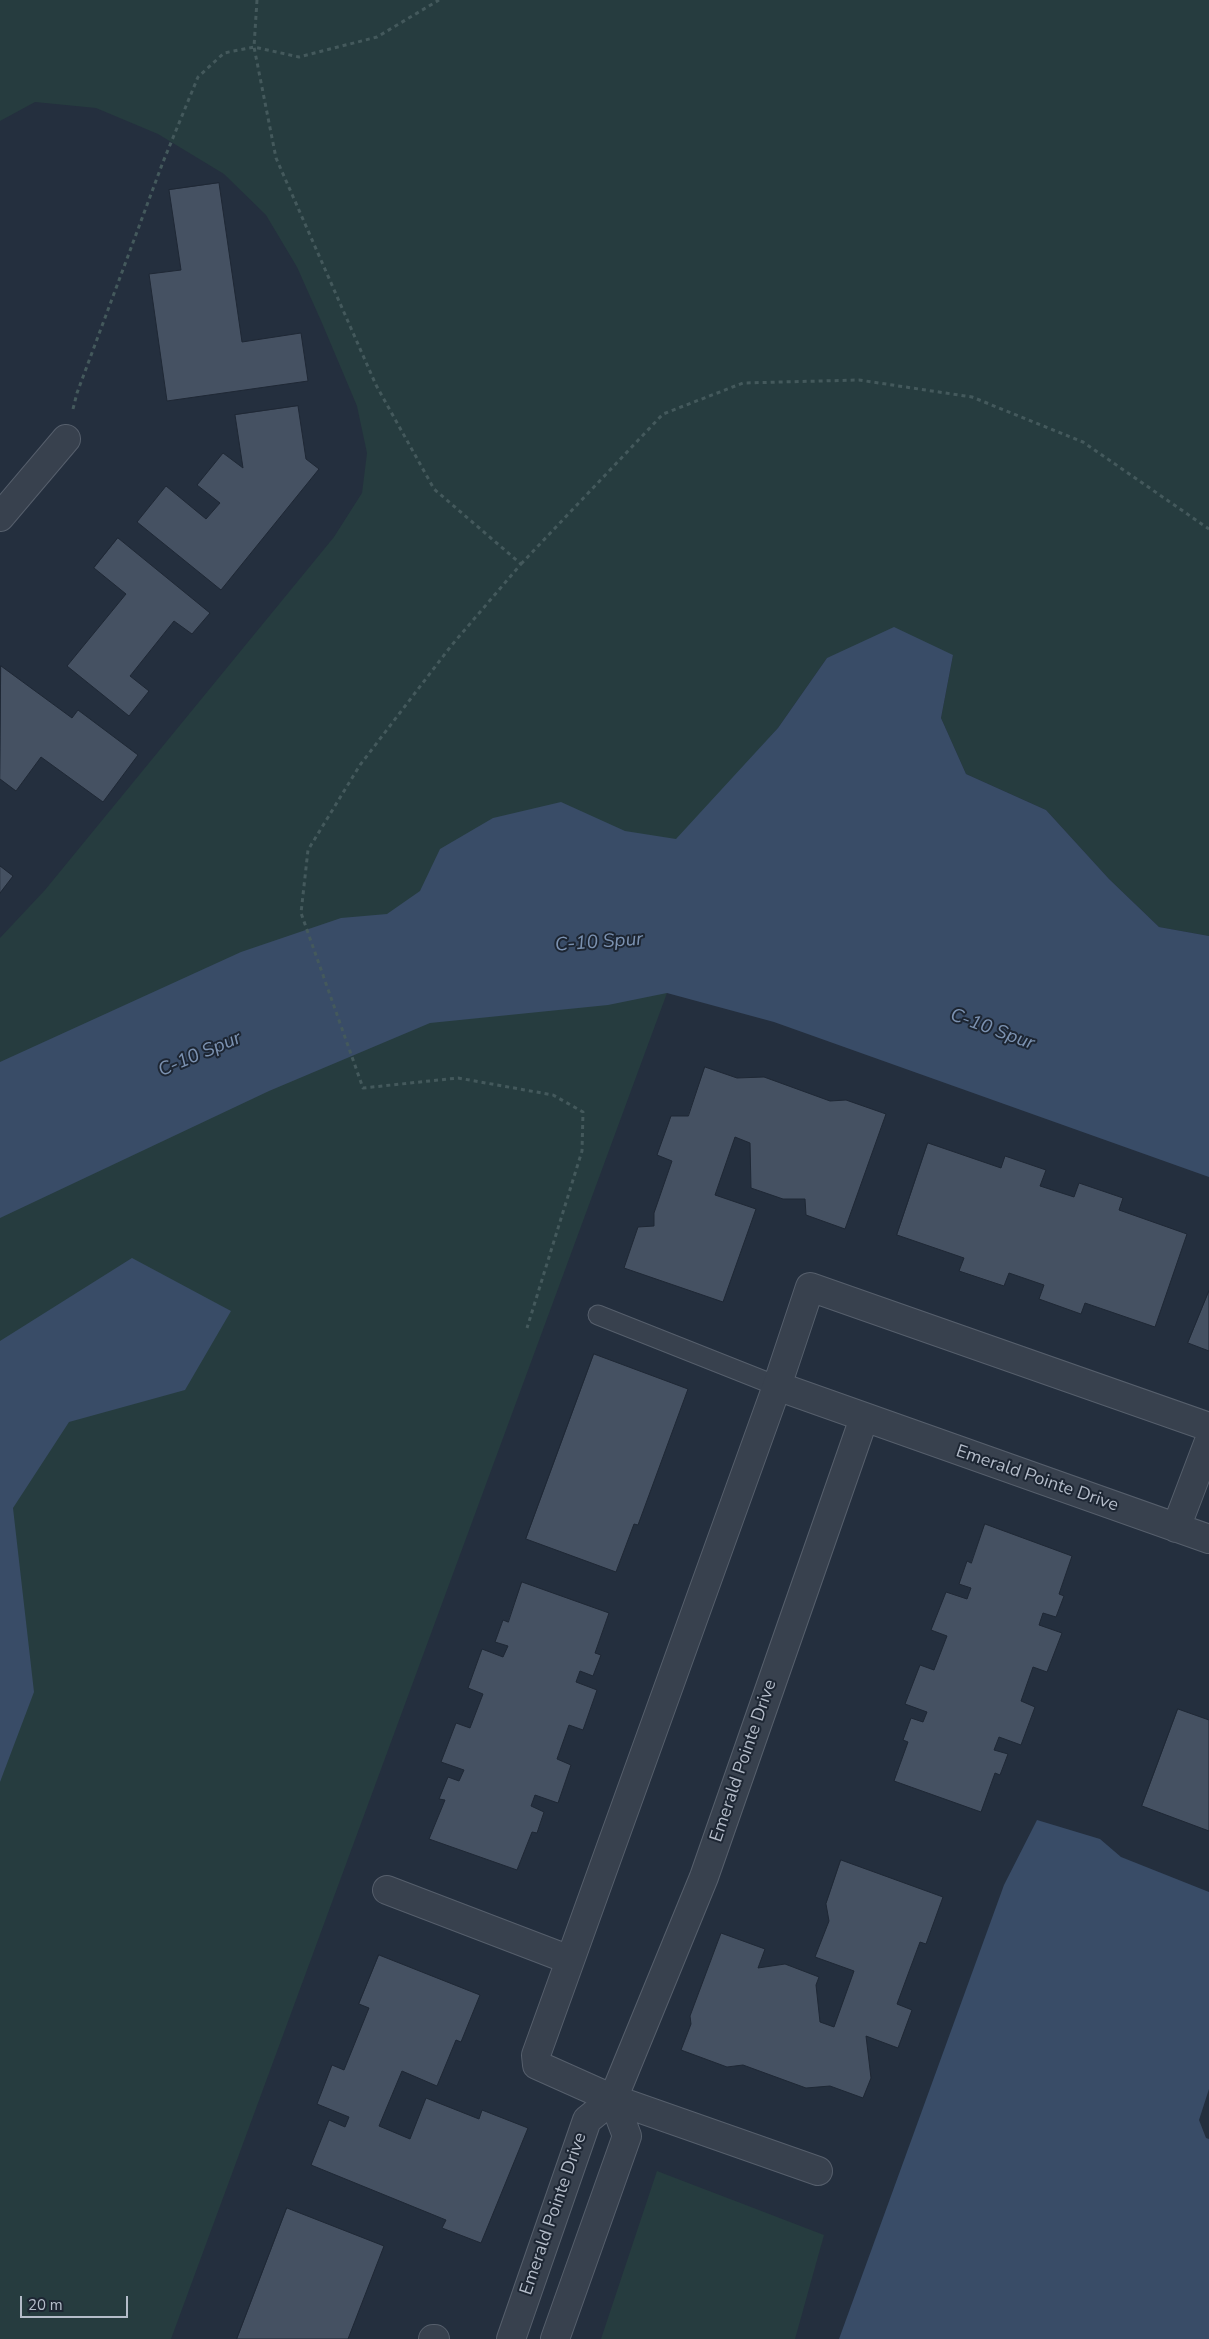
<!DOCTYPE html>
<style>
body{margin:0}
#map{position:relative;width:1209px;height:2339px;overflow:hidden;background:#242f3e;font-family:"Nunito Sans",sans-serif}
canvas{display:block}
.scale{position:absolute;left:20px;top:2296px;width:108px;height:22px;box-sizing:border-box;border:2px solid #b4bcc9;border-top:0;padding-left:6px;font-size:15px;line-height:18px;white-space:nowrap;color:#b4bcc9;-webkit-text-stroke:4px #1d2633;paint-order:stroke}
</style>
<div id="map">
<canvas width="1209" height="2339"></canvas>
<div class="scale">20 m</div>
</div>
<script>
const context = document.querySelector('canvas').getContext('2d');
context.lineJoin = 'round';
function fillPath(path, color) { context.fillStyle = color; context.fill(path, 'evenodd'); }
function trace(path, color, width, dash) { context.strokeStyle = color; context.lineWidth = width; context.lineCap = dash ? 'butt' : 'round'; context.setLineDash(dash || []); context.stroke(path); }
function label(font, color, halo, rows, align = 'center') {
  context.font = font + ' "Nunito Sans",sans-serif'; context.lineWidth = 4; context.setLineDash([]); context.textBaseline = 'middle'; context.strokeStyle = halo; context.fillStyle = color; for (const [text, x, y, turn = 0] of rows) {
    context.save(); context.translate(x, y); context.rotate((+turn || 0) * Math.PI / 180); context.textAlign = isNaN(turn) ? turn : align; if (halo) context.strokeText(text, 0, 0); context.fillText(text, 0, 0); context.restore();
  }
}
fillPath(new Path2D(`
 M0,0H1209V936L1159,927L1109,879L1046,810L966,774L941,718L953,655L827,658L778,728L733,779L667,993L171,2339H0V938L45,890L334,537L362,493L367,453L357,406L322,323L297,267L266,215L224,174L158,134L96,108L35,102L0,121Z
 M657,2171L824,2235L795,2339H601Z`), '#263c3f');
fillPath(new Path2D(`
 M894,627L953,655L941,718L966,774L1046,810L1109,879L1159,927L1209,936V1177L774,1022L667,993L608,1005L430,1023L269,1091L0,1218V1062L241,952L341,918L387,914L420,891L440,849L493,818L561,802L625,831L676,839L778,728L827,658Z
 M132,1258L231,1311L185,1390L69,1422L13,1508L34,1692L0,1782V1341Z
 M1037,1820L1100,1839L1121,1857L1209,1892V2089L1199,2120L1206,2138L1209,2139V2339H839L1004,1885Z`), '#394c67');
const building = new Path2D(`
 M219,183L242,342L301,333L308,381L167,401L149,274L181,270L169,190Z
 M298,406L306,459L319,469L221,590L137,522L166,486L206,519L220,503L197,485L223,453L243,468L235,415Z
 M118,538L210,613L192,634L174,621L130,676L149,691L129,716L67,666L126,594L94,568Z
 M1,666L72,718L78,710L138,755L103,802L41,757L16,791L0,779Z
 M0,866L13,876L0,893Z
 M705,1067L737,1078L764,1077L830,1101L846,1100L886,1114L845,1229L806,1215L805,1199H783L751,1188L750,1143L735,1137L715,1195L756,1209L723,1302L624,1268L638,1227L654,1226V1213L672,1161L657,1155L671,1116H688Z
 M928,1143L1001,1168L1005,1156L1046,1170L1040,1186L1074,1197L1079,1183L1123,1198L1119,1210L1187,1234L1155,1327L1085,1303L1081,1314L1039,1299L1044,1285L1009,1273L1004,1286L959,1271L964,1258L897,1235Z
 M1209,1291V1351L1188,1343Z
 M594,1354L688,1389L638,1525L634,1524L616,1572L526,1539Z
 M985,1524L1072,1556L1059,1594L1064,1596L1056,1617L1043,1613L1039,1625L1062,1633L1047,1672L1033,1667L1021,1701L1035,1707L1021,1745L999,1737L994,1750L1008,1754L1000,1775L995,1773L981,1812L894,1781L908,1742L903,1740L911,1718L923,1722L927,1712L905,1704L920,1665L934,1670L947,1636L931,1630L946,1592L967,1599L971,1588L959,1584L967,1561L971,1563Z
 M522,1582L609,1613L595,1653L601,1655L593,1676L580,1671L576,1682L597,1690L583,1730L569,1725L557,1759L571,1765L558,1803L535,1795L531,1806L544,1812L537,1833L532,1832L517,1870L429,1839L445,1800L439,1799L448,1777L459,1781L464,1770L441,1762L456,1723L470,1728L483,1694L468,1688L482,1649L503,1657L508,1646L495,1642L503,1620L508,1622Z
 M1178,1709L1209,1720V1831L1142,1806Z
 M841,1860L943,1897L926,1944L920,1942L897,2004L912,2010L898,2048L866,2036L871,2078L863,2098L830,2086L806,2088L743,2065L727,2067L681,2050L691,2024L690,2016L721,1933L765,1949L758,1968L785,1964L819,1977L816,1985L820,2022L834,2027L854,1971L815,1957L829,1921L826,1904Z
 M379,1955L480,1995L461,2042L456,2040L437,2086L402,2071L379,2126L410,2139L426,2098L479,2119L482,2110L528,2128L481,2243L442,2228L446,2220L311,2165L329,2120L345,2127L349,2117L317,2104L332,2065L344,2070L369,2008L359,2004Z
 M287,2208L384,2246L348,2339H237Z`);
fillPath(building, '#455162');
trace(building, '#1f2835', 1);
const lane = new Path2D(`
 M598,1315L777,1386`);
const street = new Path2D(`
 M0,517L66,439
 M777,1386L1209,1539
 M1176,1528L1209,1441
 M387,1890L570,1960
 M818,2171L613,2099L537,2065L536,2055L777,1386L810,1287L1209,1427
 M433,2339H435
 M511,2339L587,2120L613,2099L704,1877L864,1418
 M555,2339L627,2136L613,2099`);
trace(lane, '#565f6c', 21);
trace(street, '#565f6c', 30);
trace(new Path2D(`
 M257,0L254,47L276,158L376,385L434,489L521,564L451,646L360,765L308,850L301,913L363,1088L458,1078L553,1095L583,1112L582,1151L527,1328
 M73,409L77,393L163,162L198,77L224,53L254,47L299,57L377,37L439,0
 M521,564L663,414L743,383L859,380L972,397L1083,442L1209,529`), '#44595c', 3, [4, 4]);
trace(lane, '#38414e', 19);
trace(street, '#38414e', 28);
label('18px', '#b4bcc9', '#1d2633', [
 ["Emerald Pointe Drive",1037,1479,19],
 ["Emerald Pointe Drive",744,1761,-71],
 ["Emerald Pointe Drive",554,2214,-71]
]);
label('italic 19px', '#7c92b1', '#1d2633', [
 ["C-10 Spur",599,943,-4],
 ["C-10 Spur",992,1030,20],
 ["C-10 Spur",200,1055,-23]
]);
</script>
